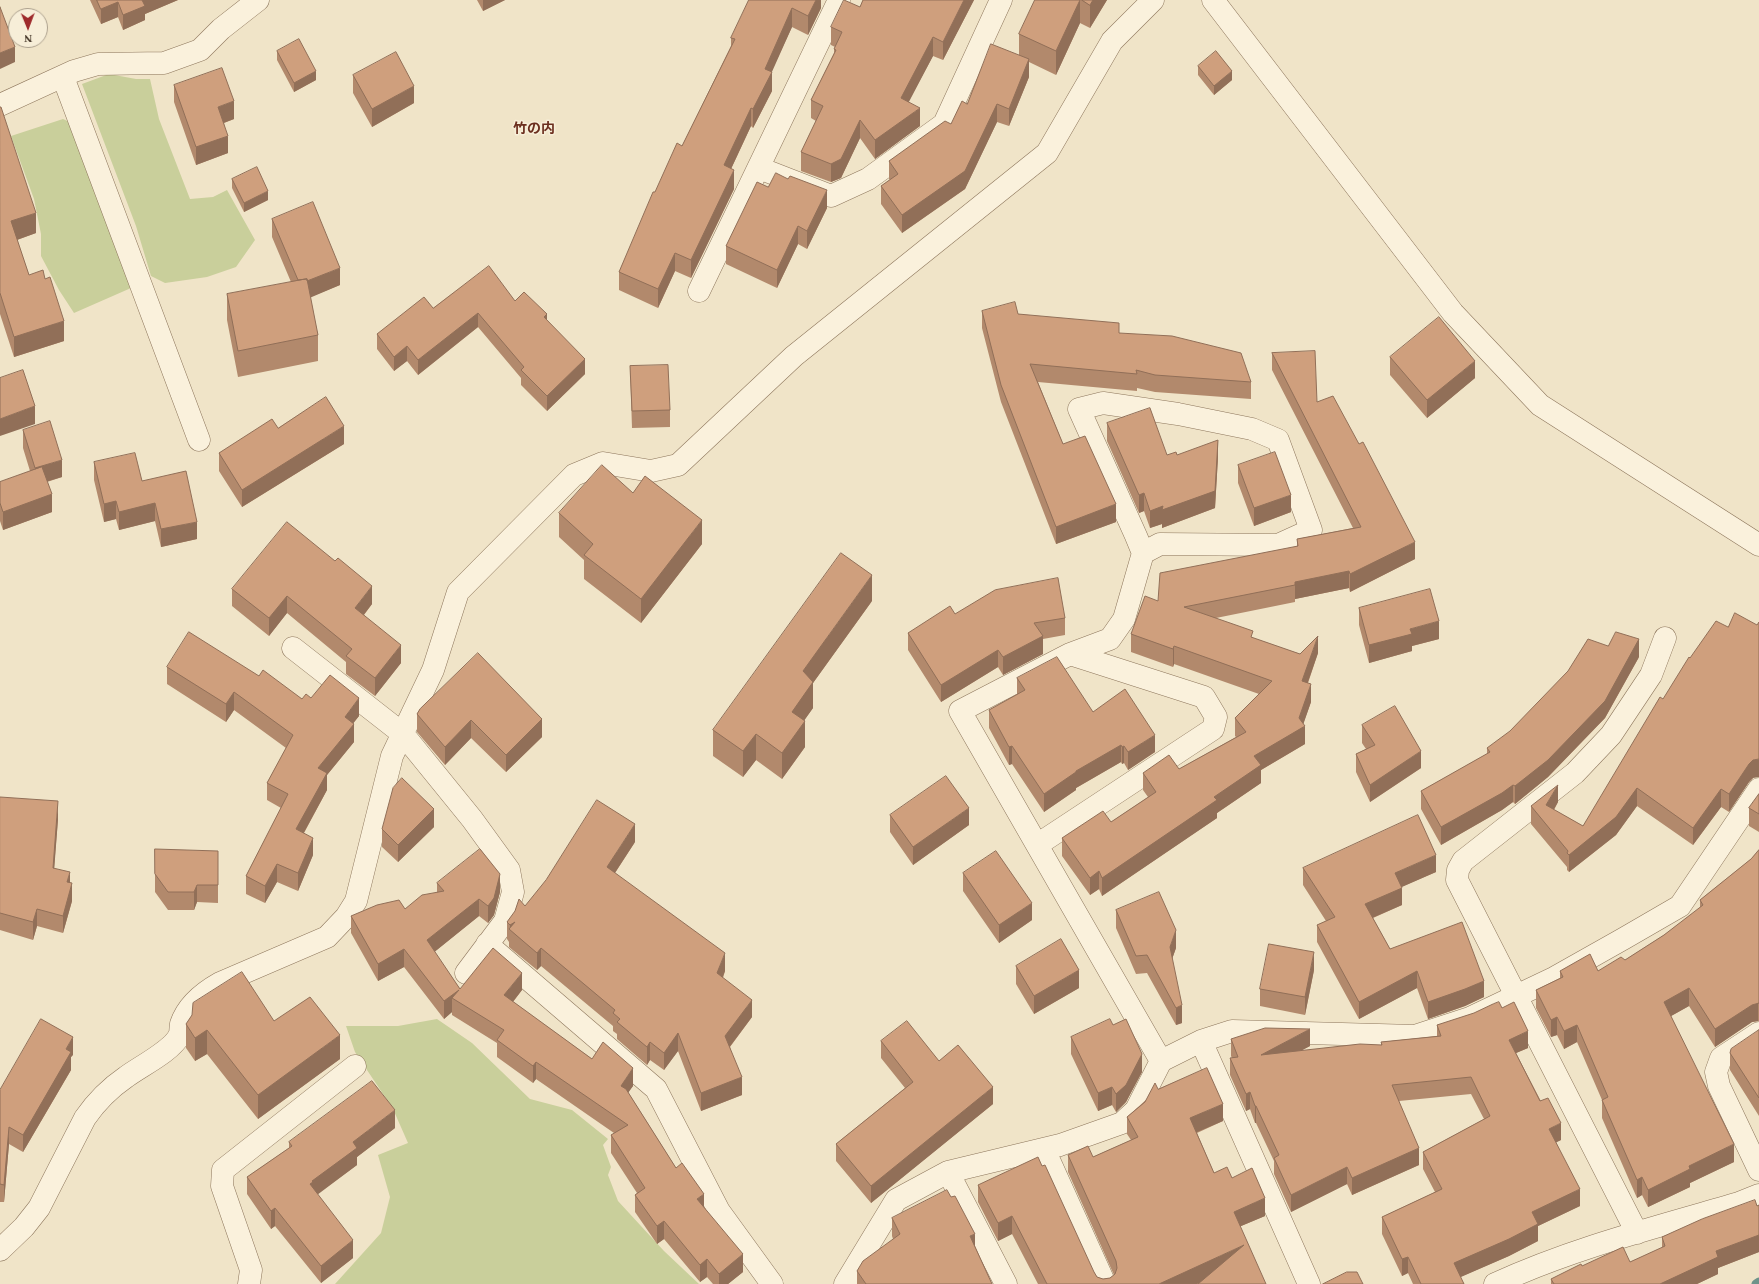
<!DOCTYPE html>
<meta charset="utf-8">
<style>
body{margin:0}
#map{position:relative;width:1759px;height:1284px;overflow:hidden;background:#f0e4c8;font-family:Georgia,serif}
canvas{display:block}
.north{position:absolute;left:8px;top:8px;width:40px;height:40px;box-sizing:border-box;background:#f7eed8;border:1px solid #ada18e;border-radius:50%;rotate:179deg;font-size:11px;font-weight:700;line-height:16px;text-align:center;color:#3d2e20}
.north::after{content:'';display:block;margin:auto;width:14px;height:18px;background:#9e2a2b;clip-path:polygon(50% 0,100% 100%,50% 72%,0 100%)}
</style>
<div id="map">
<canvas width="1759" height="1284"></canvas>
<div class="north">N</div>
</div>
<script>
const context = document.querySelector('canvas').getContext('2d');
context.lineJoin = 'round';
function fillPath(path, color) { context.fillStyle = color; context.fill(path, 'evenodd'); }
function trace(path, color, width, dash) { context.strokeStyle = color; context.lineWidth = width; context.lineCap = dash ? 'butt' : 'round'; context.setLineDash(dash || []); context.stroke(path); }
function label(font, color, halo, rows, align = 'center') {
  context.font = font + ' Georgia,"Noto Sans JP",serif'; context.lineWidth = 3; context.setLineDash([]); context.textBaseline = 'middle'; context.strokeStyle = halo; context.fillStyle = color; for (const [text, x, y, turn = 0] of rows) {
    context.save(); context.translate(x, y); context.rotate((+turn || 0) * Math.PI / 180); context.textAlign = isNaN(turn) ? turn : align; if (halo) context.strokeText(text, 0, 0); context.fillText(text, 0, 0); context.restore();
  }
}
fillPath(new Path2D(`
 M109,74L136,79H150L159,119L190,199L213,197L227,190L255,240L236,267L207,277L165,283L151,276L136,226L82,84Z
 M63,119L74,124L131,288L74,313L59,290L41,256V234L34,199L11,136Z
 M437,1019L472,1043L530,1099L572,1110L608,1139L603,1145L611,1167L608,1175L618,1201L664,1251L699,1284H335L381,1233L390,1197L378,1155L408,1143L393,1109L355,1052L346,1026H398Z`), '#c9cf9b');
trace(new Path2D(`
 M1756,1284L1759,1282`), '#6f938a', 9);
const minor = new Path2D(`
 M1213,0L1453,313L1540,405L1759,545
 M63,77L199,440
 M0,105L74,71L98,64L164,63L200,50L221,29L258,0
 M759,168L831,196L868,179L944,124L1001,0
 M699,291L839,0
 M1143,553L1160,544L1278,545L1311,530L1278,440L1252,429L1178,414L1103,403L1079,409L1136,536L1143,553L1124,619L1110,639L1070,654L960,711L1161,1061
 M293,648L403,734L472,819L509,870L513,892L505,921L466,973
 M1037,845L1213,729L1216,717L1204,697L1070,654
 M487,944L656,1089L719,1211L772,1284
 M1759,1033L1721,1058L1716,1072L1719,1086L1759,1170
 M1201,1041L1309,1284
 M1044,1149L1105,1284
 M948,1172L1006,1284
 M1637,1233L1457,880L1458,870L1463,861L1575,773L1611,735L1651,675L1665,638
 M0,1250L24,1227L39,1208L85,1118C96,1102 110,1088 126,1077C139,1067 172,1051 179,1036C181,1033 180,1028 181,1024C187,1006 204,992 220,983L327,937L346,917L356,901L392,756L433,670L458,592L574,475L603,463L651,471L678,465L794,356L1047,153L1112,41L1153,0
 M249,1284L251,1270L222,1186L223,1170L355,1066
 M845,1284L896,1200L948,1172L1060,1145L1122,1123L1136,1110L1161,1061L1201,1041L1232,1031L1415,1036L1470,1018L1552,979L1623,939L1680,906L1759,789
 M1495,1284C1573,1248 1657,1227 1739,1203L1759,1195`);
trace(minor, '#8d765c', 23);
trace(minor, '#faf1dc', 22);
fillPath(new Path2D(`
 M90,0H178L145,14V20L123,30L118,17L101,24Z
 M477,0H505L483,11Z
 M749,0H821V8L808,35L792,27L771,72L772,91L753,128L751,126L731,169L734,189L691,278L675,271L658,308L619,290V272L655,192L682,146L731,46V38Z
 M863,0H974L943,60L933,56L908,102L920,126L875,159L860,138L841,178L831,182L801,171V152L816,121L811,118V100L834,53V49L835,47L831,45V27L860,7Z
 M1035,0H1107L1090,28L1080,23L1056,75L1029,62V77L1009,126L997,122L965,189L902,233L881,204V186L890,180L889,179V161L951,124L967,104L1019,55V34Z
 M277,51L316,80L294,92L277,60Z
 M1198,66L1232,80L1214,95L1198,75Z
 M353,75L414,103L372,127L353,93Z
 M174,85L234,119L224,123L228,153L196,165L174,102Z
 M0,107L36,233L17,240L29,275L64,341L14,357L0,314Z
 M232,179L268,200L244,212L232,188Z
 M768,187L827,208L807,249L798,244L777,288L726,264V246Z
 M272,219L340,285L310,297L318,335V361L238,377L227,320V294L291,282L272,237Z
 M515,301L547,320L585,374L547,411L521,385V378L478,327L418,375L407,361L394,371L377,349V334L433,308Z
 M982,311L1018,314L1119,333L1251,382V399L1155,392L1137,388V391L1038,382L1063,444L1116,522L1056,544L1001,402L982,328Z
 M1272,353L1317,402L1415,559L1350,592L1349,588L1295,599V602L1216,618L1253,638L1300,654L1318,653L1308,683L1311,702L1303,724L1305,744L1261,770V783L1217,813V818L1102,896L1099,889L1090,895L1062,856V838L1111,822L1148,797L1143,790V773L1179,769L1236,737L1235,736V718L1259,694L1174,664L1173,667L1131,652V634L1158,601L1297,546V539L1353,528L1272,370Z
 M1390,357L1475,378L1427,418L1390,375Z
 M630,366L670,410V427L632,428Z
 M1107,423L1167,455L1218,457L1215,508L1162,528V524L1150,528L1144,511L1139,513L1107,441Z
 M278,428L344,444L242,507L219,471V453Z
 M23,430L62,477L47,482L52,512L3,530L0,521V482L30,471L23,448Z
 M94,462L142,481L197,539L161,547L155,521L119,530L116,519L104,522L94,480Z
 M1238,465L1291,512L1254,526L1238,483Z
 M633,493L702,544L641,623L584,579V560L559,537V513Z
 M232,589L372,604L364,615L401,663L375,696L346,674V662L287,613L269,636L232,606Z
 M872,601L813,683V708L804,720L805,747L782,779L756,760L743,777L713,756V730Z
 M1359,608L1439,639L1412,646V651L1369,663L1359,625Z
 M955,614L1065,618V635L1043,639V654L1003,675L998,667L941,702L908,650V633Z
 M1757,625L1753,778L1749,782L1729,812L1721,807L1693,845L1637,806L1616,835L1569,872L1567,870V867L1531,824V806L1558,802L1554,810L1583,826L1690,658L1728,627Z
 M1639,657L1605,718L1548,777L1515,804L1513,802L1502,810L1441,845L1421,809V791L1487,754V748Z
 M167,667L259,676L302,699L311,698L359,716L353,723L354,742L327,775V790L304,833L313,855L298,891L277,882L265,903L246,894V876L281,808L267,800V783L286,748L234,710L226,722L167,684Z
 M1017,678L1093,712L1155,752L1128,770L1124,763L1122,764L1121,762L1076,788V790L1044,812L1012,764L1009,765L989,728V710L1017,695Z
 M420,709L542,737L506,772L471,738L445,765L417,732V714Z
 M1362,725L1421,768L1370,802L1356,772V754L1366,749L1362,743Z
 M1759,794V832L1749,826V808Z
 M0,797L58,819L54,868L70,882L72,901L63,933L37,926L33,940L0,930Z
 M890,815L969,825L913,865L890,832Z
 M434,827L398,862L382,847V829Z
 M635,842L615,873L725,971L723,978L752,1017L730,1047L742,1095L701,1111L678,1051L664,1070L650,1060L647,1065L617,1039V1034L613,1031V1026L541,966L537,970L509,947V942L507,939V922L525,906Z
 M155,849L218,885V903L197,902L194,910H168L155,892Z
 M1759,850V1021L1752,1022L1715,1047L1689,1006L1671,1016L1734,1162L1690,1183V1187L1648,1207L1642,1195L1637,1198L1602,1118V1100L1577,1042L1564,1049L1557,1035L1551,1037L1536,1008V990L1560,978V971H1598L1625,960L1664,935L1700,908V900L1751,859Z
 M1303,868L1436,872L1401,887L1402,905L1373,918L1390,949L1484,997L1465,1006L1428,1019L1417,988L1359,1019L1317,942V925L1326,921L1303,885Z
 M963,873L1032,920L999,943L963,891Z
 M437,883L500,892L494,915L488,923L479,916L434,952L460,989L522,990L513,1002L592,1059L633,1086L628,1092L676,1168L704,1207L743,1272L728,1284H713L707,1277L700,1282L664,1239L657,1244L635,1212V1195L637,1193L611,1153V1135L614,1133L536,1079L533,1083L497,1057V1043L452,1015V1012L444,1019L404,967L378,981L351,933V916L405,909L437,892Z
 M1116,910L1176,948L1172,959L1182,1023L1176,1025L1147,973L1136,974L1116,928Z
 M1016,966L1079,988L1034,1014L1016,984Z
 M1314,970L1305,1015L1260,1006V989Z
 M1502,1008L1528,1048L1516,1053L1561,1140L1556,1142L1580,1206L1538,1226V1241L1509,1256L1460,1277L1464,1284H1413L1408,1273L1402,1276L1382,1234V1217L1435,1192L1423,1169V1152L1484,1119L1471,1094L1399,1101L1419,1165L1352,1195L1347,1184L1291,1212L1274,1174V1161L1256,1123H1255L1250,1109L1246,1111L1230,1075V1058H1232L1231,1056V1039L1310,1046L1300,1051L1381,1045V1042L1437,1036V1025Z
 M274,1021L340,1059L258,1119L207,1054L195,1061L186,1048V1024Z
 M1113,1025L1142,1072L1126,1102L1116,1112L1112,1105L1098,1111L1071,1054V1037Z
 M1759,1030V1116L1730,1070V1053Z
 M881,1041L939,1061L993,1104L871,1203L836,1161V1144L905,1088L881,1058Z
 M73,1055L71,1057V1070L23,1152L9,1144L4,1202H0V1090Z
 M1158,1089L1223,1121L1197,1133L1214,1173L1232,1178L1265,1216L1241,1226L1200,1283L1197,1284H1038L1012,1234L998,1241L978,1202V1185L1094,1272L1097,1277L1103,1279L1110,1278L1114,1275L1068,1172V1155L1093,1157L1131,1140L1127,1134V1117Z
 M395,1128L357,1157V1165L317,1194L353,1258L321,1283L275,1226L271,1229L247,1194V1177L289,1148V1142Z
 M1759,1205V1252L1718,1268V1274L1697,1284H1551V1279L1582,1266L1630,1262L1662,1248V1237Z
 M892,1218L975,1246L992,1284H857V1271L893,1239L892,1236Z`), '#b2896c');
fillPath(new Path2D(`
 M142,0H178L145,14V20L123,30V15Z
 M483,0H505L483,11Z
 M816,0H821V8L808,35V16Z
 M964,0H974L943,60V42Z
 M1080,0V23L1056,75V51Z
 M1093,0H1107L1090,28V5Z
 M118,2V17L101,24V9Z
 M792,8V27L771,74L772,72V91L753,128V109L765,69Z
 M933,37V56L901,117V98Z
 M15,47V62L0,69V53Z
 M1029,59V77L1009,126V109Z
 M316,71V80L294,92V83Z
 M1232,71V80L1214,95V86Z
 M414,86V103L372,127V109Z
 M234,101V119L218,125V107Z
 M997,104V122L965,189L902,233V215Z
 M751,108V126L724,184V165Z
 M920,108V126L875,159V140Z
 M860,120V138L841,178L831,182V164Z
 M228,136V153L196,165V147Z
 M734,170V189L691,278V260Z
 M827,190V208L807,249V231Z
 M268,191V200L244,212V203Z
 M36,213V233L11,242V221Z
 M798,226V244L777,288V270Z
 M675,253V271L658,308V289Z
 M340,268V285L300,302V284Z
 M478,313V327L418,375V360Z
 M547,314V329L544,317Z
 M64,321V341L14,357V337Z
 M407,346V361L394,371V357Z
 M585,359V374L547,411V396Z
 M1475,361V378L1427,418V400Z
 M35,406V424L0,436V419Z
 M344,426V444L242,507V490Z
 M1218,440V457L1215,508L1162,528V524L1150,528V511L1163,506Z
 M62,460V477L35,485V468Z
 M1144,493V511L1139,513V495Z
 M52,494V512L3,530V512Z
 M1291,495V512L1254,526V508Z
 M116,501V519L104,522V504Z
 M155,503V521L119,530V512Z
 M1116,504V522L1056,544V527Z
 M702,520V544L641,623V599Z
 M197,522V539L161,547V529Z
 M1415,542V559L1350,592V574Z
 M1349,571V588L1295,599V582Z
 M872,575V601L813,683V708L792,738V712L803,671Z
 M372,586V604L355,626V608Z
 M287,596V613L269,636V618Z
 M1439,621V639L1412,646V651L1369,663V645L1410,629Z
 M1043,636V654L1003,675V657Z
 M1318,636V653L1302,699V681Z
 M1639,639V657L1605,718L1548,777L1515,804V786Z
 M401,645V663L375,696V678Z
 M1174,646V664L1173,667V649Z
 M998,650V667L941,702V685Z
 M1311,684V702L1302,728L1305,726V744L1261,770V783L1217,813V818L1102,896V878L1214,797L1254,756L1299,718Z
 M234,692V710L226,722V704Z
 M359,698V716L345,734V717Z
 M542,719V737L506,772V755Z
 M471,720V738L445,765V747Z
 M805,721V747L782,779V753Z
 M354,724V742L327,775V790L296,847V829L318,768Z
 M756,734V760L743,777V751Z
 M1155,735V752L1128,770V752Z
 M1121,745V762L1076,788V790L1044,812V794L1076,771Z
 M1012,746V764L1009,765V747Z
 M1124,746V763L1122,764V747Z
 M1421,751V768L1370,802V785Z
 M1759,759V777L1753,778L1749,782L1729,812V794L1749,764L1753,760Z
 M1513,785V802L1502,810L1441,845V827Z
 M1558,785V802L1546,823V805Z
 M1637,788V806L1616,835L1569,872V855Z
 M1721,789V807L1693,845V828Z
 M58,801V819L53,885V868Z
 M969,808V825L913,865V847Z
 M434,809V827L398,862V845Z
 M635,824V842L607,885V867Z
 M313,838V855L298,891V873Z
 M1436,855V872L1395,890V873Z
 M277,864V882L265,903V886Z
 M1099,871V889L1090,895V878Z
 M70,872V890L67,882Z
 M500,874V892L494,915L488,923V906Z
 M72,883V901L63,933V916Z
 M197,885V902L194,910V892Z
 M1402,888V905L1365,921V904Z
 M479,899V916L427,958V940Z
 M1032,903V920L999,943V925Z
 M37,909V926L33,940V922Z
 M515,922L510,929V925Z
 M1176,930V948L1170,965V947Z
 M541,948V966L537,970V953Z
 M404,949V967L378,981V964Z
 M1314,952V970L1305,1015V997Z
 M725,953V971L717,991V973Z
 M1079,970V988L1034,1014V996Z
 M1417,971V988L1359,1019V1002Z
 M522,973V990L504,1013V995Z
 M1484,981V997L1465,1006L1428,1019V1002Z
 M1689,988V1006L1664,1020V1002Z
 M459,990L452,998V1012L444,1019V1001Z
 M752,1000V1017L725,1053V1036Z
 M1758,1003V1021L1752,1022L1715,1047V1029L1752,1005Z
 M1182,1005V1023L1176,1025V1008Z
 M1557,1017V1035L1551,1037V1020Z
 M1577,1025V1042L1564,1049V1031Z
 M1310,1029V1046L1261,1072V1055Z
 M207,1030V1054L195,1061V1038Z
 M1528,1031V1048L1509,1056V1040Z
 M678,1033V1051L664,1070V1053Z
 M340,1035V1059L258,1119V1095Z
 M73,1037V1055L71,1057V1070L23,1152V1135L66,1049Z
 M650,1042V1060L647,1065V1047Z
 M1142,1054V1072L1126,1102L1116,1112V1094Z
 M536,1062V1079L533,1083V1066Z
 M633,1068V1086L621,1103V1086Z
 M742,1077V1095L701,1111V1093Z
 M993,1087V1104L871,1203V1186Z
 M1112,1087V1105L1098,1111V1093Z
 M1250,1092V1109L1246,1111V1094Z
 M1223,1104V1121L1190,1135V1118Z
 M1255,1106H1256V1123H1255Z
 M395,1110V1128L357,1157V1165L313,1198L310,1184L312,1181L353,1142Z
 M1561,1123V1140L1549,1146V1129Z
 M9,1127V1144L4,1202V1185Z
 M1734,1144V1162L1690,1183V1187L1648,1207V1190L1689,1166Z
 M1419,1148V1165L1352,1195V1178Z
 M1347,1167V1184L1291,1212V1195Z
 M1642,1177V1195L1637,1198V1180Z
 M1580,1189V1206L1538,1226V1241L1509,1256L1454,1280V1263L1532,1212Z
 M704,1194V1212L697,1199Z
 M1265,1198V1216L1234,1229V1212Z
 M275,1208V1226L271,1229V1211Z
 M1012,1216V1234L998,1241V1223Z
 M664,1221V1239L657,1244V1226Z
 M975,1234V1251L970,1236Z
 M1759,1235V1252L1718,1268V1274L1697,1284H1660L1716,1251Z
 M353,1240V1258L321,1283V1266Z
 M1244,1245V1262L1197,1284H1159Z
 M743,1254V1272L728,1284H719V1274Z
 M1408,1257V1273L1402,1276V1259Z
 M707,1259V1277L700,1282V1265Z`), '#916f58');
const building = new Path2D(`
 M97,0H142L145,6L123,15L118,2L101,9Z
 M749,0H816L808,16L792,8L765,69L772,72L753,109L751,108L724,165L734,170L691,260L675,253L658,289L619,272L653,192H655L677,143L682,146L735,39L731,38Z
 M844,0L860,7L863,0H964L943,42L933,37L901,98L920,108L875,140L860,120L841,159L831,164L801,152L823,106L811,100L836,50L834,49L842,32L831,27Z
 M1035,0H1080L1056,51L1019,34Z
 M1082,0H1093L1090,5Z
 M0,7L15,47L0,53Z
 M299,39L316,71L294,83L277,51Z
 M991,44L1029,59L1009,109L997,104L965,171L902,215L881,186L898,174L889,161L945,121L951,124L962,101L967,104Z
 M1216,51L1232,71L1214,86L1198,66Z
 M396,52L414,86L372,109L353,75Z
 M222,68L234,101L218,107L228,136L196,147L174,85Z
 M0,107H1L36,213L11,221L29,275L43,270L45,279L50,277L64,321L14,337L0,293Z
 M257,167L268,191L244,203L232,179Z
 M776,173L788,179L790,176L827,190L807,231L798,226L777,270L726,246L757,182L768,187Z
 M313,202L340,268L307,281V279L298,280L272,219Z
 M489,266L515,301L524,292L547,314L544,317L585,359L547,396L521,370L524,367L478,313L418,360L407,346L394,357L377,334L424,297L433,308Z
 M307,279L318,335L238,351L227,294Z
 M1015,302L1018,314L1119,323V333L1172,336L1241,353L1251,382L1155,375L1136,370L1137,374L1030,364L1063,444L1085,436L1116,504L1056,527L1001,385L982,311Z
 M1439,317L1475,361L1427,400L1390,357Z
 M1315,351L1317,402L1333,396L1359,444L1363,442L1415,542L1350,574L1349,571L1295,582V585L1184,607L1253,631L1251,637L1300,654L1318,636L1302,681L1311,684L1299,718L1305,726L1254,756L1261,765L1214,797L1217,800L1102,878L1099,871L1090,878L1062,838L1103,811L1111,822L1156,792L1143,773L1169,755L1179,769L1246,732L1235,718L1272,681L1174,646L1173,649L1131,634L1145,596L1158,601L1160,573L1298,546L1297,539L1361,527L1272,353Z
 M668,365L670,410L632,411L630,366Z
 M23,370L35,406L0,419V378Z
 M326,397L344,426L242,490L219,453L272,419L278,428Z
 M1150,408L1167,455L1176,452L1177,455L1218,440L1215,491L1162,510L1163,506L1150,511L1144,493L1139,495L1107,423Z
 M50,421L62,460L35,468L23,430Z
 M1275,452L1291,495L1254,508L1238,465Z
 M135,453L142,481L186,471L197,522L161,529L155,503L119,512L116,501L104,504L94,462Z
 M602,465L633,493L645,476L702,520L641,599L584,555L593,544L559,513Z
 M42,467L52,494L3,512L0,503V482Z
 M287,522L335,561L338,558L372,586L355,608L401,645L375,678L346,656L352,649L287,596L269,618L232,589Z
 M841,553L872,575L803,671L813,682L792,712L805,721L782,753L756,734L743,751L713,730Z
 M1058,578L1065,618L1034,623L1043,636L1003,657L998,650L941,685L908,633L950,606L955,614L995,590Z
 M1430,589L1439,621L1410,629L1412,634L1369,645L1359,608Z
 M1735,613L1757,625L1759,622V759L1753,760L1749,764L1729,794L1721,789L1693,828L1637,788L1616,817L1569,855L1567,853L1568,851L1531,806L1558,785L1546,805L1583,826L1660,697L1663,699L1689,657L1690,658L1716,621L1728,627Z
 M189,632L259,676L263,670L302,699L306,694L311,698L330,675L359,698L345,717L354,724L318,768L327,773L296,829L313,838L298,873L277,864L265,886L246,876L288,794L267,783L293,735L234,692L226,704L167,667Z
 M1616,632L1639,639L1605,701L1548,760L1515,786L1513,785L1502,793L1441,827L1421,791L1490,752L1487,748L1510,731L1568,671L1588,639L1608,646Z
 M478,653L542,719L506,755L471,720L445,747L417,714L420,709Z
 M1057,657L1093,712L1125,689L1155,735L1128,752L1124,746L1122,747L1121,745L1076,771V772L1044,794L1012,746L1009,747L989,710L1025,690L1017,678Z
 M1395,706L1421,751L1370,785L1356,754L1375,745L1362,725Z
 M946,776L969,808L913,847L890,815Z
 M402,778L434,809L398,845L382,829L393,788Z
 M1759,794V814L1749,808Z
 M0,797L58,801L53,868L70,872L67,882L72,883L63,916L37,909L33,922L0,913Z
 M597,800L635,824L607,867L725,953L717,973L752,1000L725,1036L742,1077L701,1093L678,1033L664,1053L650,1042L647,1047L617,1022L620,1019L613,1013L615,1010L541,948L537,953L509,929L515,922L510,925L507,922L515,911L519,899L525,906L546,880Z
 M1418,815L1436,855L1395,873L1402,888L1365,904L1390,949L1462,922L1484,981L1465,989L1428,1002L1417,971L1359,1002L1317,925L1335,917L1303,868Z
 M155,849L218,851V885H197L194,892H168L155,874Z
 M480,849L500,874L494,898L488,906L479,899L427,940L460,989L493,948L522,973L504,995L592,1059L603,1042L633,1068L621,1086L626,1089L676,1168L682,1163L704,1194L697,1199L743,1254L719,1274L707,1259L700,1265L664,1221L657,1226L635,1195L645,1188L611,1135L628,1125L536,1062L533,1066L497,1040L504,1030L452,998L459,990L444,1001L404,949L378,964L351,916L377,905L399,900L405,909L422,895L444,891L437,883Z
 M1759,850V1003L1752,1005L1715,1029L1689,988L1664,1002L1734,1144L1689,1166L1690,1169L1648,1190L1642,1177L1637,1180L1602,1100L1608,1097L1577,1025L1564,1031L1557,1017L1551,1020L1536,990L1563,977L1560,971L1590,954L1598,971L1621,957L1625,960L1664,935L1703,905L1700,900L1751,859Z
 M996,851L1032,903L999,925L963,873Z
 M1159,892L1176,930L1170,947L1182,1005L1176,1008L1147,955L1136,956L1116,910Z
 M1061,939L1079,970L1034,996L1016,966Z
 M1269,944L1314,952L1305,997L1260,989Z
 M242,972L274,1021L310,997L340,1035L258,1095L207,1030L195,1038L186,1024L192,1015L193,1003Z
 M1499,1002L1502,1008L1514,1002L1528,1031L1509,1040L1540,1101L1548,1098L1561,1123L1549,1129L1580,1189L1532,1212L1538,1224L1509,1239L1454,1263L1464,1284H1421L1408,1257L1402,1259L1382,1217L1442,1189L1423,1152L1490,1116L1471,1077L1392,1085L1419,1148L1352,1178L1347,1167L1291,1195L1274,1158L1279,1155L1256,1106H1255L1250,1092L1246,1094L1230,1058L1238,1057L1231,1039L1265,1028L1310,1029L1261,1055L1360,1044L1382,1045L1381,1042L1441,1036L1437,1025L1474,1013L1493,1004Z
 M41,1019L73,1037L66,1049L71,1052L23,1135L9,1127L4,1185L0,1184V1090Z
 M1110,1019L1113,1025L1126,1019L1142,1054L1126,1085L1116,1094L1112,1087L1098,1093L1071,1037Z
 M907,1021L939,1061L958,1045L993,1087L871,1186L836,1144L913,1082L881,1041Z
 M1759,1030V1098L1730,1053L1731,1049Z
 M1207,1068L1223,1104L1190,1118L1214,1173L1227,1167L1232,1178L1252,1168L1265,1198L1234,1212L1266,1284H1198L1244,1245L1159,1284H1047L1012,1216L998,1223L978,1185L1038,1157L1042,1166L1045,1165L1094,1272L1097,1277L1103,1279L1110,1278L1115,1274L1117,1268L1116,1261L1068,1155L1088,1146L1093,1157L1138,1137L1127,1117L1145,1102L1155,1083L1158,1089Z
 M372,1081L395,1110L353,1142L357,1148L312,1181L313,1182L310,1184L353,1240L321,1266L275,1208L271,1211L247,1177L292,1146L289,1142Z
 M947,1190L951,1197L955,1196L975,1234L970,1236L992,1284H866L857,1271L863,1261L900,1234L892,1218Z
 M1755,1200L1757,1206L1759,1205V1235L1716,1251L1718,1257L1660,1284H1554L1551,1279L1581,1264L1582,1266L1623,1247L1630,1262L1665,1246L1662,1237L1702,1219Z
 M1347,1272H1357L1363,1284H1323Z`);
fillPath(building, '#cf9f7d');
trace(building, '#916f58', 1);
label('bold 14px', '#6b2e1e', '#f7eed8', [
 ["竹の内",534,128]
]);
</script>
